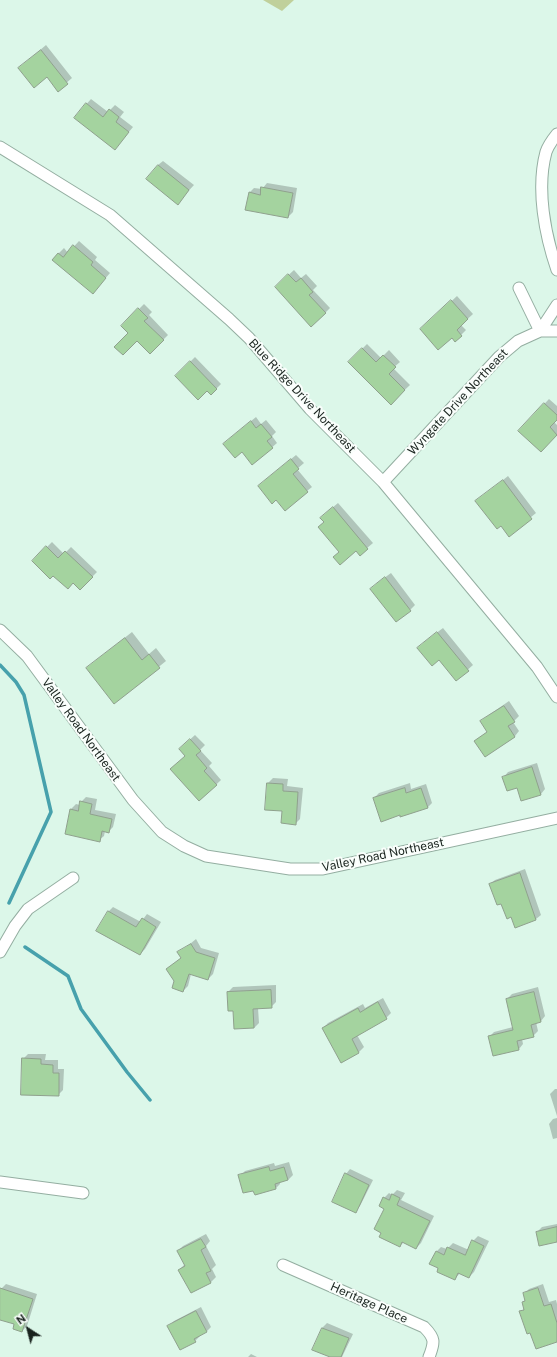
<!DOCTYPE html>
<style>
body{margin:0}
#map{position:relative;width:557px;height:1357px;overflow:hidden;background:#dcf7e9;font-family:"Public Sans",sans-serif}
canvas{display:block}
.north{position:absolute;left:8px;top:1309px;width:40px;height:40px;-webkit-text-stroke:3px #f9fefb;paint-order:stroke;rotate:324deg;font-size:11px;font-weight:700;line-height:16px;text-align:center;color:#19231e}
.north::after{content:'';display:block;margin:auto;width:14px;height:18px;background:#19231e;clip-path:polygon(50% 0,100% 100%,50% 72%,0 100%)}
</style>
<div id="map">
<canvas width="557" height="1357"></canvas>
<div class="north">N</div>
</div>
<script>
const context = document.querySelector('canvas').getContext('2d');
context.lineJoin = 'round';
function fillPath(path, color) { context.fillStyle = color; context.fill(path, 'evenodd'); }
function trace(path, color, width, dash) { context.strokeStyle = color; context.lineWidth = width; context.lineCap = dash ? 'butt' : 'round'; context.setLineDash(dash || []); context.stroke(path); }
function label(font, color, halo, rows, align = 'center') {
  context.font = font + ' "Public Sans",sans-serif'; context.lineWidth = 4; context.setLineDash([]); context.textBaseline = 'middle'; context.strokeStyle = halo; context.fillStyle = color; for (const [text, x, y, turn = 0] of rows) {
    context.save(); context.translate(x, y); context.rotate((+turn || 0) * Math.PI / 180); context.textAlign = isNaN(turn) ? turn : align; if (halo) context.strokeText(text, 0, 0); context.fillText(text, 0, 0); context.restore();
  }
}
fillPath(new Path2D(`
 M263,0H294L282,11Z`), '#c0d09b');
fillPath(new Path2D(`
 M46,45L72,78L58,90L47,76L19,68Z
 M91,99L108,112L115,105L124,112L120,117L133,127L119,144L75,117Z
 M163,161L194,185L182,198L158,165Z
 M267,183L297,188L293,212L288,217L249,193L254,188L262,189Z
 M79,241L97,257L95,260L110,273L97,288L53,259L64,248L68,253Z
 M294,270L301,278L306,274L317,286L313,290L330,308L325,313L281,282Z
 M457,296L473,314L461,325L466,330L456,340L452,336L426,325Z
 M144,304L152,312L149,315L168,335L150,353L122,326Z
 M367,344L381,358L389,350L400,362L393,368L410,385L391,403L349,362Z
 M195,357L221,384L211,394L207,390L176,376Z
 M549,399L557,406V419L554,422L557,425V434L541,451L519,431Z
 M256,417L261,424L266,420L276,432L272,436L277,443L253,464L242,451L229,439Z
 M296,455L304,463L297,469L312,487L307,491L264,481Z
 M508,476L536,513L509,535L501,525L477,501Z
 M338,503L373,543L360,554L325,522L326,513Z
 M52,542L64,554L71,547L97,572L80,589L73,582L33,561Z
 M391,573L415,605L410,610L376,584Z
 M443,628L473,665L456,680L439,659L423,643Z
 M132,632L149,654L156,648L166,661L114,703L94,662Z
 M509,701L519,716L513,722L519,731L515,736L485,756L475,741L488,731L481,722L486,717Z
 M195,735L205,745L200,750L212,763L209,766L221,780L200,800L186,755L185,744Z
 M537,763L545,789L541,794L518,787L504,777L508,772Z
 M273,778L288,779L287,786L303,788L300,819L295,824L283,811L268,783Z
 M410,783L411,789L426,784L432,803L427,808L401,814L374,798L379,793Z
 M86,797L97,799L95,810L116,814L113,827L108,832L105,831L104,836L99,840L71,809L76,804L80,805L81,802Z
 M525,869L541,915L536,919L512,916L490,884L495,880Z
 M113,907L141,922L147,914L161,922L145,949L140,954L108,912Z
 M196,939L201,948L219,953L213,974L208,979L191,974L188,986L183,991L167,969L182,957L179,953Z
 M276,985V1002L271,1007L258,1008L259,1023L254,1028L234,1010L228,992L233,987Z
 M538,987L545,1016L541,1021L536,1022L538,1031L533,1036L522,1039L523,1044L519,1049L489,1037L494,1032L513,1027L507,999L512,994Z
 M383,998L391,1013L386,1018L357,1035L364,1047L359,1052L341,1062L323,1028L328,1023L363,1004L365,1008Z
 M28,1054H46L45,1060H58V1069H64L63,1090L58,1095L23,1059Z
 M555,1089H557V1116L550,1094Z
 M557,1118V1138L553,1139L549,1124L553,1119Z
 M289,1162L293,1175L288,1180L280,1182V1184L275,1189H254L240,1176L245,1171L274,1163L275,1166Z
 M350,1169L373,1180L360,1206L355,1211L346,1174Z
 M397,1190L405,1193L401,1200L434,1216L421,1243L416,1248L404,1242L400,1246L385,1208L384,1198L389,1193L392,1195Z
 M557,1224V1241L537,1232L542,1227Z
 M206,1234L210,1241L206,1246L216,1265L212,1269L216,1277L211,1282L192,1292L179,1270L185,1264L178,1251L183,1246Z
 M478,1236L489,1241L474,1272L469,1277L460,1273L455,1279L439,1268L436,1252L441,1247L447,1249L453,1243L469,1250L473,1241Z
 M6,1284L37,1294L27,1326L22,1331L15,1324L0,1319V1293L1,1289Z
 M543,1284L549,1302L556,1300L557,1304V1341L531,1331L521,1312L525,1308L523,1303L526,1300L524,1294L529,1289Z
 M201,1307L211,1327L206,1332L199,1335L200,1336L195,1341L169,1326L174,1321Z
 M327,1323L353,1334L342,1357H332L322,1328Z
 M251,1354L257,1357H248Z`), '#0003');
trace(new Path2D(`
 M0,665L16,682L24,695L51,812L9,903
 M25,947L68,976L81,1009L127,1072L150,1100`), '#47a1ac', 3.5);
const building = new Path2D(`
 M41,50L68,84L58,92L47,77L34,88L18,68Z
 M86,103L103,117L109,109L119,117L116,122L129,132L115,150L74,118Z
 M158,165L189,190L178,205L146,179Z
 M261,187L293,193L288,218L245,210L249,192L260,195Z
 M73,245L93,262L91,265L106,278L93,294L52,260L58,253L63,257Z
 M288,274L296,282L301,278L313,292L309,295L326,313L311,327L275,287Z
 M451,300L468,319L457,330L462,336L455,342L452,338L438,350L420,329Z
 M138,308L148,318L144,321L164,340L150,354L137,341L123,355L114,347L128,333L121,326Z
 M362,348L376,362L383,355L396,367L389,374L405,390L391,405L348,362Z
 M190,361L217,389L211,395L207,391L198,400L175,376Z
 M544,403L557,415V420L550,427L557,435L541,452L518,431Z
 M251,421L256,428L261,424L272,437L267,441L273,448L252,465L242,452L235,458L223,444Z
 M291,459L299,469L293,474L308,492L285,511L276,500L272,504L258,486Z
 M503,480L532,519L509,537L501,526L497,529L475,501Z
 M333,507L368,549L360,556L356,551L340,565L333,557L339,552L318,527L324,522L320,518Z
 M46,546L58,558L65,551L93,577L80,590L73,583L68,589L53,576L50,579L32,561Z
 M385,577L411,611L396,622L370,589Z
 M437,632L469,671L456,681L439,660L432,666L417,648Z
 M125,638L142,660L149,654L160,668L114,704L86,668Z
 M504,706L515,722L508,726L515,737L485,757L474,741L487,732L480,721Z
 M190,739L201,751L196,755L207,768L204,771L217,785L199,801L170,769L185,756L179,749Z
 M532,767L541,795L521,801L517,788L507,791L502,777Z
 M267,783L283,784V791L298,792L296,825L281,823L282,811L265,810Z
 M405,788L406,793L421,788L428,808L400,817V815L381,822L373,798Z
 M80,801L92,804L90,814L112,819L109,833L102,831L100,842L65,834L70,809L78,811Z
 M520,873L536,920L515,928L511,917L507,919L501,904L497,905L489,884Z
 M108,911L136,927L142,918L156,927L140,955L96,931Z
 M191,944L196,952L215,958L208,980L189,974L183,992L172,988L174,981L166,969L181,958L177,952Z
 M271,990L272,1008L253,1009L254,1028L234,1029L233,1011H228L227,992Z
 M534,992L541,1022L531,1025L534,1037L517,1041L519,1050L493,1056L488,1036L513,1030L506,999Z
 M378,1002L387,1019L352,1039L359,1053L341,1063L322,1028L358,1008L360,1012Z
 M22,1058L41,1059V1064L53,1065V1073H59V1096L21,1095Z
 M269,1167L270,1171L284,1167L288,1180L275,1184L276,1189L255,1195L253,1191L243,1193L238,1175Z
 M345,1173L369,1185L356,1213L332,1202Z
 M392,1194L400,1198L397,1205L430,1221L416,1249L402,1242L400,1247L379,1237L381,1233L374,1229L384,1209L379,1206L383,1197L389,1200Z
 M557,1227V1242L539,1246L536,1232Z
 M201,1239L206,1247L201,1250L211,1271L206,1273L211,1283L191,1293L178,1270L185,1266L177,1251Z
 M472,1240L484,1246L469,1278L458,1273L455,1280L437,1272L438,1268L429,1264L436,1251L444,1255L447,1247L465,1255Z
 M0,1288L33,1299L22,1332L13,1329L14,1324L0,1320Z
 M538,1288L544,1306L551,1304L557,1323V1342L536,1349L530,1333L527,1334L519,1311L524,1310L522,1302L525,1301L523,1293Z
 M196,1311L207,1332L194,1339L196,1342L180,1350L167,1326Z
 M322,1328L349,1338L341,1357H330L312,1350Z`);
fillPath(building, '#a4d39f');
trace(building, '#8fa08d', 1);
const minor = new Path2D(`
 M557,134C553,139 548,146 546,152C536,189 545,235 557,270
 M0,147L110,215L229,319L249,338L310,409L383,482L537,667L557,697
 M540,331L557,305
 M540,331H557
 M383,482L499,357L518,341L540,331L519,288
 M0,630L27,656L133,800L162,832L184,846L206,856L290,869H323L557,818
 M0,952L15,926L28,909L73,878
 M0,1182L83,1193
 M283,1265L424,1327C435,1338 435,1342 429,1357`);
trace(minor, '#94aea1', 13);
trace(minor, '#fff', 11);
label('12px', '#19231e', '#f9fefb', [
 ["Blue Ridge Drive Northeast",302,396,47],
 ["Wyngate Drive Northeast",458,402,-47],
 ["Valley Road Northeast",81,730,54],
 ["Valley Road Northeast",383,855,-12],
 ["Heritage Place",369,1303,24]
]);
</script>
